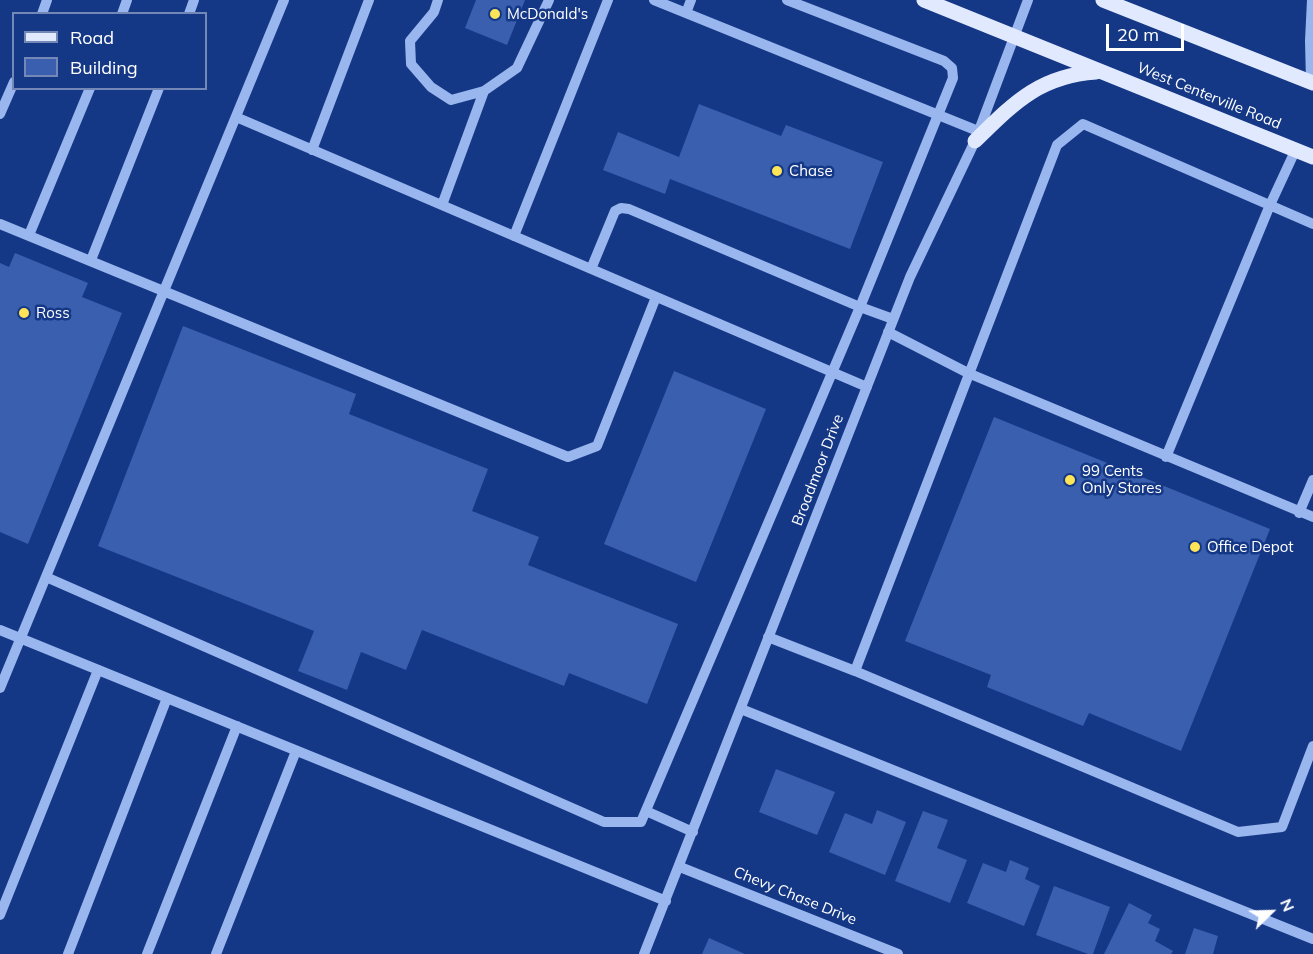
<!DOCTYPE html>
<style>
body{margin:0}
#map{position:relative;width:1313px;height:954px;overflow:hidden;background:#153886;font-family:Mulish,sans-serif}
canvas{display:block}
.legend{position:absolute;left:12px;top:12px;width:195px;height:78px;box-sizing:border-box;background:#153886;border:2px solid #7388b6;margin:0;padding:8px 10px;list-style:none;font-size:18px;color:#fff}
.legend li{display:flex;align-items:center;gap:12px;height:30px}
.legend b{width:30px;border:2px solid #7388b6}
.north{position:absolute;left:1241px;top:882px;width:60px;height:60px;-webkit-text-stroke:4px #153886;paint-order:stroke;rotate:67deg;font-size:16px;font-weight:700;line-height:24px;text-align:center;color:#fff}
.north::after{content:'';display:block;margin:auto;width:21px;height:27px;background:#fff;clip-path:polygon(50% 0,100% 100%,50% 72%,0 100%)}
.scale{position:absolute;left:1106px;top:24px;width:78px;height:27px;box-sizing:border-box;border:3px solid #fff;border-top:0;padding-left:8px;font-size:18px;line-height:21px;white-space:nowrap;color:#fff;-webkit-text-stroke:4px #153886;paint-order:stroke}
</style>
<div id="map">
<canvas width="1313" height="954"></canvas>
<ul class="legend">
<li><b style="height:8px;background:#e1e9ff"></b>Road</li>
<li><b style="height:16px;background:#395fae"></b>Building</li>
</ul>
<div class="north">N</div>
<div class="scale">20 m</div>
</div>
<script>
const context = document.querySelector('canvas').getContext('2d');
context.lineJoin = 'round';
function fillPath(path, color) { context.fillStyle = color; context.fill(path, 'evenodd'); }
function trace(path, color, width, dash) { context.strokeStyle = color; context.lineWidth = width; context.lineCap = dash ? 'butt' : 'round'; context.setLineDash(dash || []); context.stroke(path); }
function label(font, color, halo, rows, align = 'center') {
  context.font = font + ' Mulish,sans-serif'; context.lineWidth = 5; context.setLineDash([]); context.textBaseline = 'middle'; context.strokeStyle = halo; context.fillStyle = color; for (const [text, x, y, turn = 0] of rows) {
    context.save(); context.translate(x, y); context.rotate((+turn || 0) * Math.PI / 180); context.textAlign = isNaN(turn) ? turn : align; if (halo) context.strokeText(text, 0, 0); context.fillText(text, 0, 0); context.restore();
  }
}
fillPath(new Path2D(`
 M476,0H525L507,45L465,28Z
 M699,104L781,136L786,125L883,162L850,249L670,179L665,194L603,170L618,132L679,157Z
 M15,253L88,283L82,297L122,313L28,544L0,532V263L9,267Z
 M183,326L356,394L349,414L488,469L472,511L539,537L528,565L678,624L647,704L569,673L564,686L422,630L406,670L361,652L347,690L298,671L314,631L98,546Z
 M674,371L766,409L696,582L604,544Z
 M994,417L1270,529L1181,751L1089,713L1083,726L987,687L991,675L905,641Z
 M776,769L835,792L817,835L759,812Z
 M877,810L906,822L885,875L829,852L845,813L872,824Z
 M923,811L948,820L937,848L967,860L950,903L895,881Z
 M1010,860L1029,868L1025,879L1040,886L1024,926L967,903L983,863L1006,872Z
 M1054,886L1110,907L1093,954H1088L1036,935Z
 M1129,903L1152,915L1148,923L1160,929L1155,941L1173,951L1171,954H1104Z
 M1194,928L1218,936L1213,954H1185Z
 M709,938L745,954H702Z`), '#395fae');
trace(new Path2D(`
 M438,0L434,12L410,41L411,64L431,87L451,100L484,91
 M654,0L978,131
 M686,13L691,0
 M42,14L47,0
 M122,14L127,0
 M189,14L194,0
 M1311,82L1310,41L1312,0
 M0,114L14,82
 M236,117L867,387
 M312,150L369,0
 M442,205L484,91L517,68L549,0
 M0,224L568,457L597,446L656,297
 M29,235L90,88
 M514,236L608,0
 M91,260L159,88
 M591,269L615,211L621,208L629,209L860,307L893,319
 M888,332L968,373L1313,517
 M1166,457L1270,205L1296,149
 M1299,513L1313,480
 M46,577L604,822H641L860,307L953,78L952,68L944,61L787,0
 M0,630L666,901
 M768,637L855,671L1238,832L1282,827L1313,746
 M855,671L1057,145L1083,124L1313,224
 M0,688L284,0
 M741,709L1313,939
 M646,811L693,832
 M680,867L898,954
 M0,915L98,670
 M68,954L167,698
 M147,954L237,726
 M216,954L296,751
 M644,954L910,277L975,141L1028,0`), '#9ab6ee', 10);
trace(new Path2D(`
 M924,0L1313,157
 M1103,0L1313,83
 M975,141C1014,103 1039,76 1096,72`), '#e1e9ff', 15);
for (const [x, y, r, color] of [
 [495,14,6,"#ffe457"],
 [777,171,6,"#ffe457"],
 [24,313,6,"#ffe457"],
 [1070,480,6,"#ffe457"],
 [1195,547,6,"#ffe457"]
]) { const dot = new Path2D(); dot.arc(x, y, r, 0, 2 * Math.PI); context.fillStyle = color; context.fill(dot); trace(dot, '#153886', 2); }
label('15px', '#fff', '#153886', [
 ["McDonald's",507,14],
 ["Chase",789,171],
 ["Ross",36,313],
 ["99 Cents",1082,471],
 ["Only Stores",1082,488],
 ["Office Depot",1207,547]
], 'left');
label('15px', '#fff', '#153886', [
 ["West Centerville Road",1209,96,22],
 ["Broadmoor Drive",818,470,-69],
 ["Chevy Chase Drive",795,896,22]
]);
</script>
